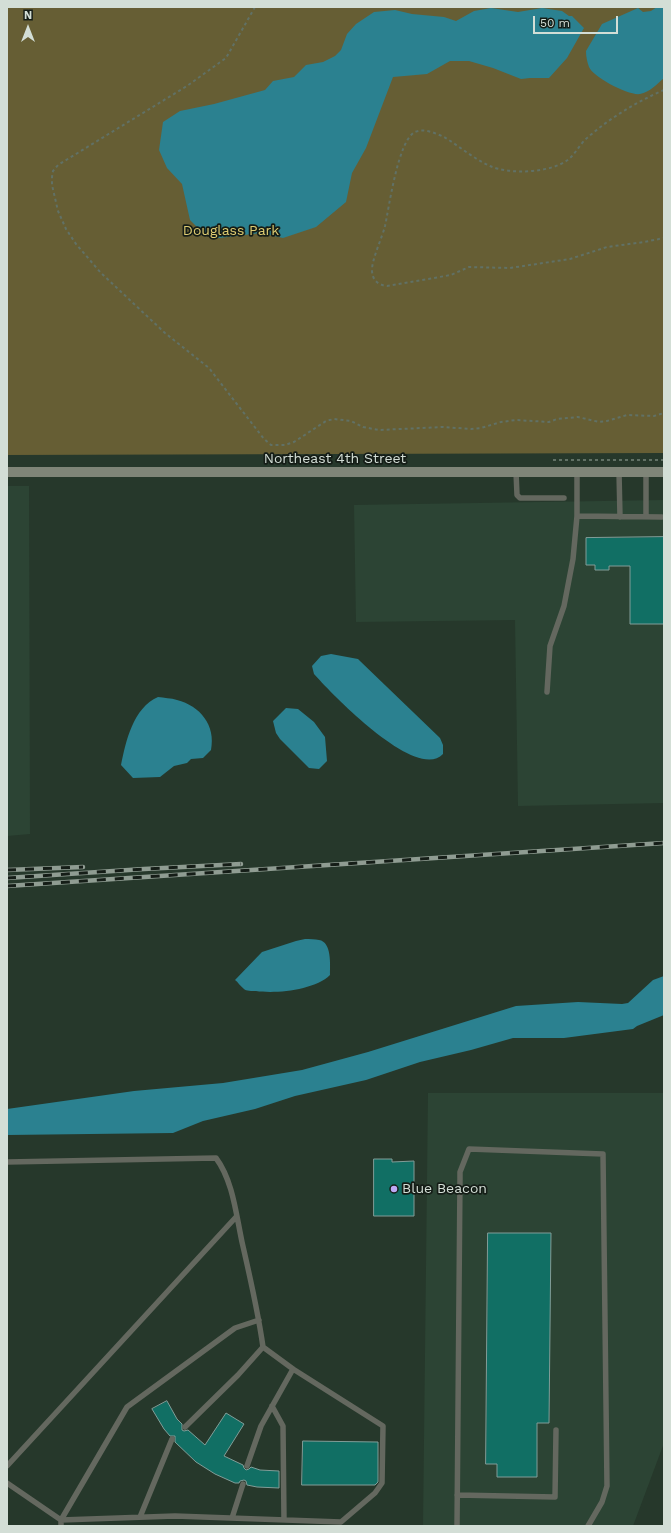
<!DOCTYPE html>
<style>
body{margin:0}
#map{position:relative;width:671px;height:1533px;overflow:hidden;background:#26382b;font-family:"Work Sans",sans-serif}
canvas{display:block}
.frame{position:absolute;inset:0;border:8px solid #d3ded6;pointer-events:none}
.north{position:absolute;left:8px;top:8px;width:40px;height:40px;-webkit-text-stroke:3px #151d17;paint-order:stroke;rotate:0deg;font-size:11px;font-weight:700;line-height:16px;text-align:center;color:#d3ded6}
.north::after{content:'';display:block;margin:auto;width:14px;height:18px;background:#d3ded6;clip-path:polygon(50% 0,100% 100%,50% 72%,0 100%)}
.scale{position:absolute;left:533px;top:16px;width:85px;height:18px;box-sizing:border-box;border:2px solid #d3ded6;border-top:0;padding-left:5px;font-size:12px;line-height:14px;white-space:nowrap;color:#d3ded6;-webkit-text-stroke:3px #151d17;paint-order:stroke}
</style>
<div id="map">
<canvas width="671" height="1533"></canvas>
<div class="frame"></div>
<div class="north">N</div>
<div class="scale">50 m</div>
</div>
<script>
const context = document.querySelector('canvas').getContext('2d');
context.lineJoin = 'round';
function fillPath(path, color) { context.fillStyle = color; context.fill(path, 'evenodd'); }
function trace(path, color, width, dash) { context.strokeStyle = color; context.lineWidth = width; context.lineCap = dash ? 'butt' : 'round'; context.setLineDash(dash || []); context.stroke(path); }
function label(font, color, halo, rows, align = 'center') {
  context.font = font + ' "Work Sans",sans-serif'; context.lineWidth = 3.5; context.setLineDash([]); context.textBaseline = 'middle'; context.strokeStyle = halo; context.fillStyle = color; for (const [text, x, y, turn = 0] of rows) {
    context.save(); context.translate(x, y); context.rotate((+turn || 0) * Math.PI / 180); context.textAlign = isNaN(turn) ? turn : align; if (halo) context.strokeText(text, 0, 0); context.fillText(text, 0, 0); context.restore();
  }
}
fillPath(new Path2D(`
 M7,486H29L30,834L7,836Z
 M664,500V803L518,806L515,620L356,622L354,505Z
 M428,1093H664V1443L633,1526H423Z`), '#2c4434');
fillPath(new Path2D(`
 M7,7H664V453L7,455Z`), '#665e34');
fillPath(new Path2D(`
 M657,7H664V78C657,84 650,92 640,94C629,96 593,77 589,67C587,62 586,56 586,51L602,24L638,8L643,12L651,11Z
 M491,8L518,12L542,8L562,11L569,16H572L584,28L567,58L549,78H530L521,79L493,68L469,61H450L427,74L393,77L366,148L352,173L346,202L316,227L283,238L261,233L219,238L202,232L190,220L182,184L167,168L159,150L163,122L180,111L214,104L265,90L273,81L294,77L306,65L323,62L335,56L341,50L347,34L356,24L374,12L395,10L412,14L444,17L456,21L474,11Z
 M331,654L358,659L360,661L440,738L443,745V754C416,782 332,694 314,674L312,666L321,656Z
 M158,697C164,698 171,698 177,700C200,706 216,725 211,750L203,758L191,759L187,763L174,766L160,777L133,778L121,765C126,741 133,708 158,697Z
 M286,708L298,709L314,722L325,737L327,761L319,769L309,768L280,739L276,733L273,721Z
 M305,939C310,939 315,939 319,940C332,942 330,965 330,975C315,990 276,994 256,991C252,991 246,991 244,989C240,986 238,982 235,980L262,952L296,941Z
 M664,976V1015L637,1026L633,1029L564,1038H513L471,1050L420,1062L366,1080L295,1096L255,1109L203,1121L173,1133L7,1135V1109L134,1091L223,1083L302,1070L368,1052L516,1006L578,1002L622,1004L628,1003L653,980Z`), '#2b8190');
const building = new Path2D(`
 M664,537V624H630V566H609V570H595V565H586V538Z
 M374,1159H392V1162L414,1161V1216H374Z
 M488,1233H551L549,1423H537V1477H497V1464H486Z
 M167,1401L177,1419L182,1424V1430L184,1431L188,1430L205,1445L226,1413L244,1424L224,1456L243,1465L244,1468L246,1470L249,1469L251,1467L260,1470L279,1471V1488L257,1487L247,1485L246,1481L244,1480L240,1481L239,1483H235L215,1474L196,1462L175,1442V1436H170L164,1429L152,1409Z
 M303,1441L378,1442V1482L375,1485H302Z`);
fillPath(building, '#116f64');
trace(building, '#819d98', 1);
trace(new Path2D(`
 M255,7L226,58L187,86L58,165L53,171L52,177V185L58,211L66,229L76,244L101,273L165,333L209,368L264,439L271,445H285L294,442L326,421L334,419L351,421L363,427L379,430L443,427L471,429L481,428L501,422L516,420L549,422L557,419L578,417L599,422L607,421L627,415L654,416L664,413
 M664,90C636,102 610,118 587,138C580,144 576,153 569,159C552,173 510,175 490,166C474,159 459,146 444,137C435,133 424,128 415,132C398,140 389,208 385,226C382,238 372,259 372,270C372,280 378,285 387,286L451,275L469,267L510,268L570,259L607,247L644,242L664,238
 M553,460H664`), '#617165', 2, [3, 3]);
trace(new Path2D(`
 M516,472L517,495L520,498H564
 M577,472V516L662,517
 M619,472L620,517
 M646,472V517
 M547,692L550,646L564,606L573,559L577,516
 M7,1162L216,1158C233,1181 236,1214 242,1242C250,1277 258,1311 263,1347L293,1369L383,1426L382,1483L375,1493L341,1522L175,1516L61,1520
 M272,1406L283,1426L284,1520
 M185,1427L238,1375L263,1347
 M7,1466L236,1217
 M247,1466L261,1426L293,1369
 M7,1483L61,1520V1526
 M457,1495L555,1497L556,1430
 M140,1517L172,1439
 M232,1518L243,1484
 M61,1520L127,1407L235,1328L259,1320
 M457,1526L460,1178V1172L469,1149L603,1154L607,1486L602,1502L588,1526`), '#64685f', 5.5);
trace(new Path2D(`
 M7,472H664`), '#7f8578', 10);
const rail = new Path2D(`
 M7,870L83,867
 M7,878L144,869L241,864
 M7,886L664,843`);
trace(rail, '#8f9c92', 4.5);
trace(rail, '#151d17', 3, [9]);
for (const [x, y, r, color] of [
 [394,1189,4,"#bda9f5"]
]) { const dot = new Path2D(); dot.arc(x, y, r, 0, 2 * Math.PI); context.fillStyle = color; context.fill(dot); trace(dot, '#151d17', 1.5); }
label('14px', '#decc72', '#151d17', [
 ["Douglass Park",231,231]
]);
label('14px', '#d3ded6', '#151d17', [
 ["Northeast 4th Street",335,459]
]);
label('14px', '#d3ded6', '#151d17', [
 ["Blue Beacon",402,1189]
], 'left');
</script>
